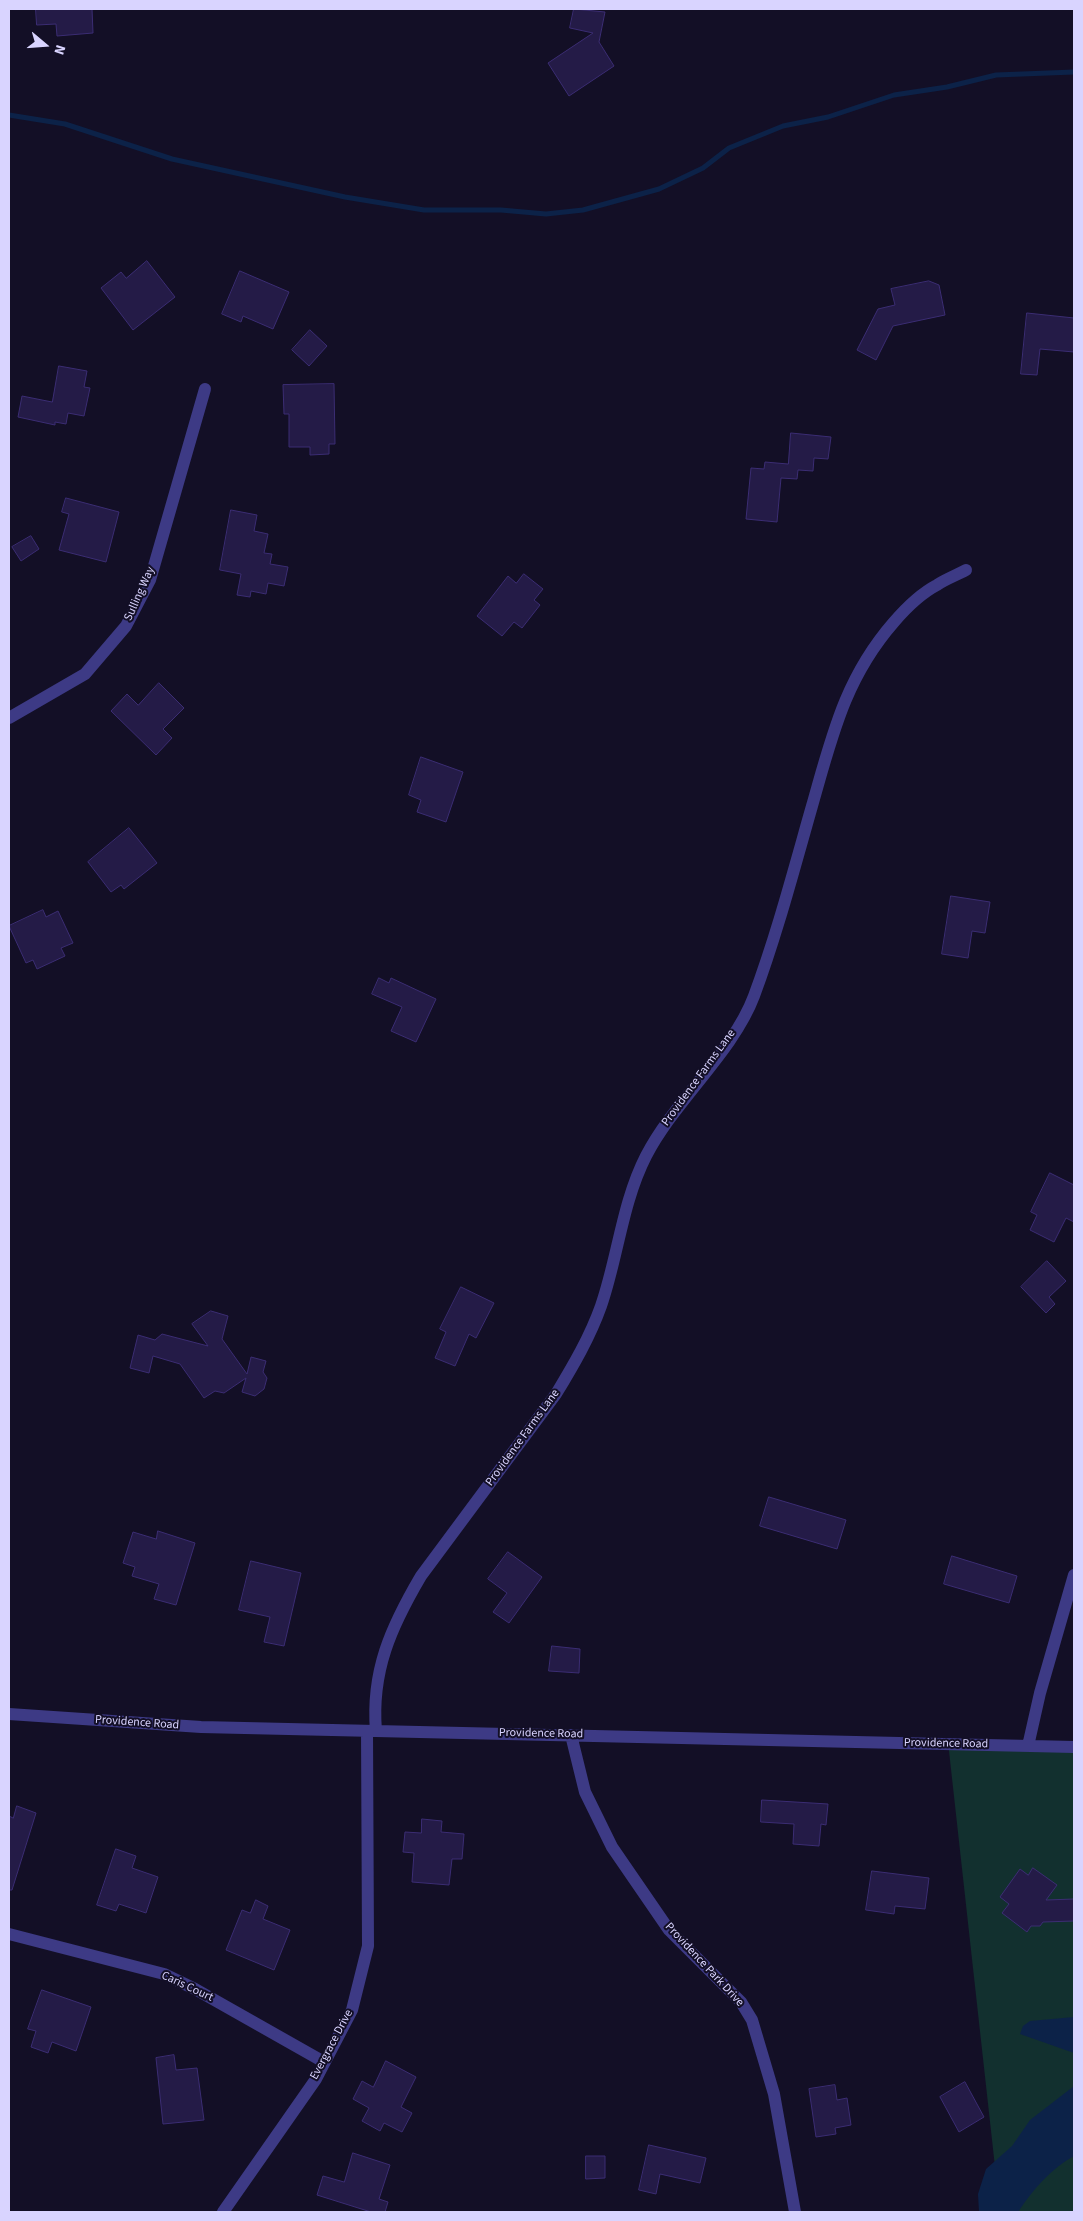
<!DOCTYPE html>
<style>
body{margin:0}
#map{position:relative;width:1083px;height:2221px;overflow:hidden;background:#130f26;font-family:"Source Sans 3",sans-serif}
canvas{display:block}
.frame{position:absolute;inset:0;border:10px solid #d9d4ff;pointer-events:none}
.north{position:absolute;left:20px;top:20px;width:50px;height:50px;-webkit-text-stroke:4px #130f26;paint-order:stroke;rotate:108deg;font-size:14px;font-weight:700;line-height:20px;text-align:center;color:#d9d4ff}
.north::after{content:'';display:block;margin:auto;width:18px;height:22px;background:#d9d4ff;clip-path:polygon(50% 0,100% 100%,50% 72%,0 100%)}
</style>
<div id="map">
<canvas width="1083" height="2221"></canvas>
<div class="frame"></div>
<div class="north">N</div>
</div>
<script>
const context = document.querySelector('canvas').getContext('2d');
context.lineJoin = 'round';
function fillPath(path, color) { context.fillStyle = color; context.fill(path, 'evenodd'); }
function trace(path, color, width, dash) { context.strokeStyle = color; context.lineWidth = width; context.lineCap = dash ? 'butt' : 'round'; context.setLineDash(dash || []); context.stroke(path); }
function label(font, color, halo, rows, align = 'center') {
  context.font = font + ' "Source Sans 3",sans-serif'; context.lineWidth = 4; context.setLineDash([]); context.textBaseline = 'middle'; context.strokeStyle = halo; context.fillStyle = color; for (const [text, x, y, turn = 0] of rows) {
    context.save(); context.translate(x, y); context.rotate((+turn || 0) * Math.PI / 180); context.textAlign = isNaN(turn) ? turn : align; if (halo) context.strokeText(text, 0, 0); context.fillText(text, 0, 0); context.restore();
  }
}
fillPath(new Path2D(`
 M948,1742L1074,1751V2212H1000Z`), '#12302f');
fillPath(new Path2D(`
 M1074,2017V2053L1020,2034L1023,2026L1030,2021Z
 M1074,2086V2156C1050,2169 1033,2190 1018,2212H979L978,2194L986,2169L1012,2146L1030,2120Z`), '#0c2248');
trace(new Path2D(`
 M9,115L65,124L172,159L345,197L424,210H501L546,214L583,210L659,189L703,168L729,148L783,126L828,117L894,95L947,87L996,75L1074,72`), '#0c2248', 5);
const building = new Path2D(`
 M36,9H92L93,33L57,36L56,24L37,25Z
 M574,9L605,12L599,42L614,66L569,96L548,63L593,33L570,28Z
 M147,261L175,297L133,330L101,288L121,272L126,278Z
 M240,271L289,292L273,329L243,316L241,322L222,314Z
 M929,281L939,285L945,315L893,326L876,360L857,350L878,309L895,305L891,289Z
 M1027,313L1074,318V352L1040,349L1037,375L1021,374Z
 M310,330L327,346L309,366L292,350Z
 M59,366L87,371L84,387L90,388L84,416L68,413L66,424L55,422V425L18,417L22,396L52,402Z
 M334,384L335,444H329V454L310,455V447H289V414H284L283,385Z
 M791,433L831,437L828,459L814,458L813,471L798,470L797,479L781,478L777,522L746,519L751,468L764,469L765,462L788,464Z
 M66,498L119,512L106,562L59,550L69,514L62,512Z
 M231,510L257,515L254,531L268,534L264,553L272,554L270,564L288,567L284,586L268,583L266,594L251,591L250,597L237,595L241,574L220,570Z
 M31,536L39,549L21,561L12,547Z
 M524,574L543,589L534,600L540,605L522,628L514,622L502,636L477,616L508,576L516,583Z
 M159,683L184,708L163,729L172,738L156,755L111,711L127,694L138,705Z
 M421,757L463,772L446,822L417,812L421,800L409,795Z
 M129,828L157,863L124,889L121,885L111,892L88,862Z
 M951,896L990,902L985,933L972,931L968,958L942,954Z
 M43,910L46,917L58,911L73,943L61,948L65,956L37,969L33,960L26,963L9,926Z
 M379,978L389,983L391,978L436,999L416,1042L391,1031L402,1007L372,994Z
 M1050,1173L1074,1185V1222L1066,1218L1054,1242L1030,1230L1037,1215L1031,1212Z
 M1047,1261L1066,1281L1049,1297L1055,1304L1046,1313L1021,1287Z
 M461,1287L494,1303L476,1338L469,1334L455,1366L435,1358L446,1332L440,1329Z
 M211,1311L228,1316L222,1339L247,1374L251,1357L266,1361L263,1372L267,1378L264,1389L255,1396L242,1392L246,1378L224,1393L215,1391L204,1398L180,1364L153,1356L149,1373L130,1368L138,1335L155,1340L162,1334L208,1346L192,1324Z
 M769,1497L846,1520L837,1549L760,1526Z
 M158,1531L195,1543L176,1605L154,1599L159,1584L132,1576L135,1567L123,1563L133,1532L156,1539Z
 M508,1552L542,1577L509,1623L493,1612L507,1593L488,1579Z
 M952,1556L1017,1576L1009,1603L944,1584Z
 M251,1561L301,1573L284,1646L264,1642L270,1617L239,1610Z
 M552,1646L580,1649L579,1673L549,1671Z
 M762,1800L828,1804L826,1825L821,1824L819,1846L793,1844L794,1824L761,1822Z
 M17,1806L36,1813L12,1890H9V1816L13,1818Z
 M422,1819L442,1821L441,1832L464,1834L462,1859H452L449,1885L412,1882L414,1853L403,1852L405,1832L421,1833Z
 M116,1849L136,1856L132,1868L158,1877L146,1913L119,1904L116,1911L97,1905Z
 M1033,1868L1057,1885L1046,1900L1074,1899V1921L1043,1922L1040,1926H1031L1027,1932L1002,1913L1009,1904L1000,1897L1020,1869L1028,1875Z
 M872,1871L929,1878L925,1909L895,1906L894,1914L866,1910Z
 M256,1900L268,1906L263,1919L290,1930L274,1970L226,1950L242,1910L250,1913Z
 M42,1990L91,2007L76,2051L52,2042L48,2053L31,2047L36,2031L28,2029Z
 M174,2055L176,2070L197,2068L204,2120L163,2124L156,2058Z
 M386,2061L416,2077L401,2107L412,2113L402,2132L384,2123L380,2131L362,2121L369,2108L353,2099L362,2081L373,2087Z
 M965,2082L984,2117L959,2132L940,2097Z
 M835,2085L837,2100L847,2098L851,2125L835,2128L836,2134L816,2137L809,2089Z
 M649,2145L706,2158L700,2183L660,2174L656,2194L639,2190Z
 M353,2153L390,2165L379,2199L388,2202L385,2212H371L317,2195L323,2176L344,2182Z
 M586,2156H605V2178L586,2179Z`);
fillPath(building, '#241b47');
trace(building, '#3b2d73', 1);
trace(new Path2D(`
 M9,718L85,674L126,626L150,580L205,389
 M9,1714L201,1727L1074,1747
 M376,1731C371,1671 391,1627 421,1576L556,1394C573,1366 590,1337 601,1306C618,1257 622,1203 646,1156C675,1100 733,1052 754,996C777,934 794,869 812,806C832,736 845,678 894,622C906,608 920,594 937,585C946,579 957,575 966,570
 M571,1735L585,1792L612,1847L669,1930L741,2002L752,2020L774,2094L795,2212
 M1028,1746L1040,1693L1074,1575
 M9,1934L164,1974L195,1989L324,2062
 M223,2212L316,2079L352,2010L368,1946L367,1731`), '#3d3a85', 12);
label('12px', '#d9d4ff', '#130f26', [
 ["Sulling Way",140,594,-66],
 ["Providence Farms Lane",699,1078,-54],
 ["Providence Farms Lane",523,1438,-54],
 ["Providence Road",137,1723,4],
 ["Providence Road",541,1734,1],
 ["Providence Road",946,1744,1],
 ["Providence Park Drive",704,1965,47],
 ["Caris Court",187,1987,25],
 ["Evergrace Drive",332,2045,-62]
]);
</script>
